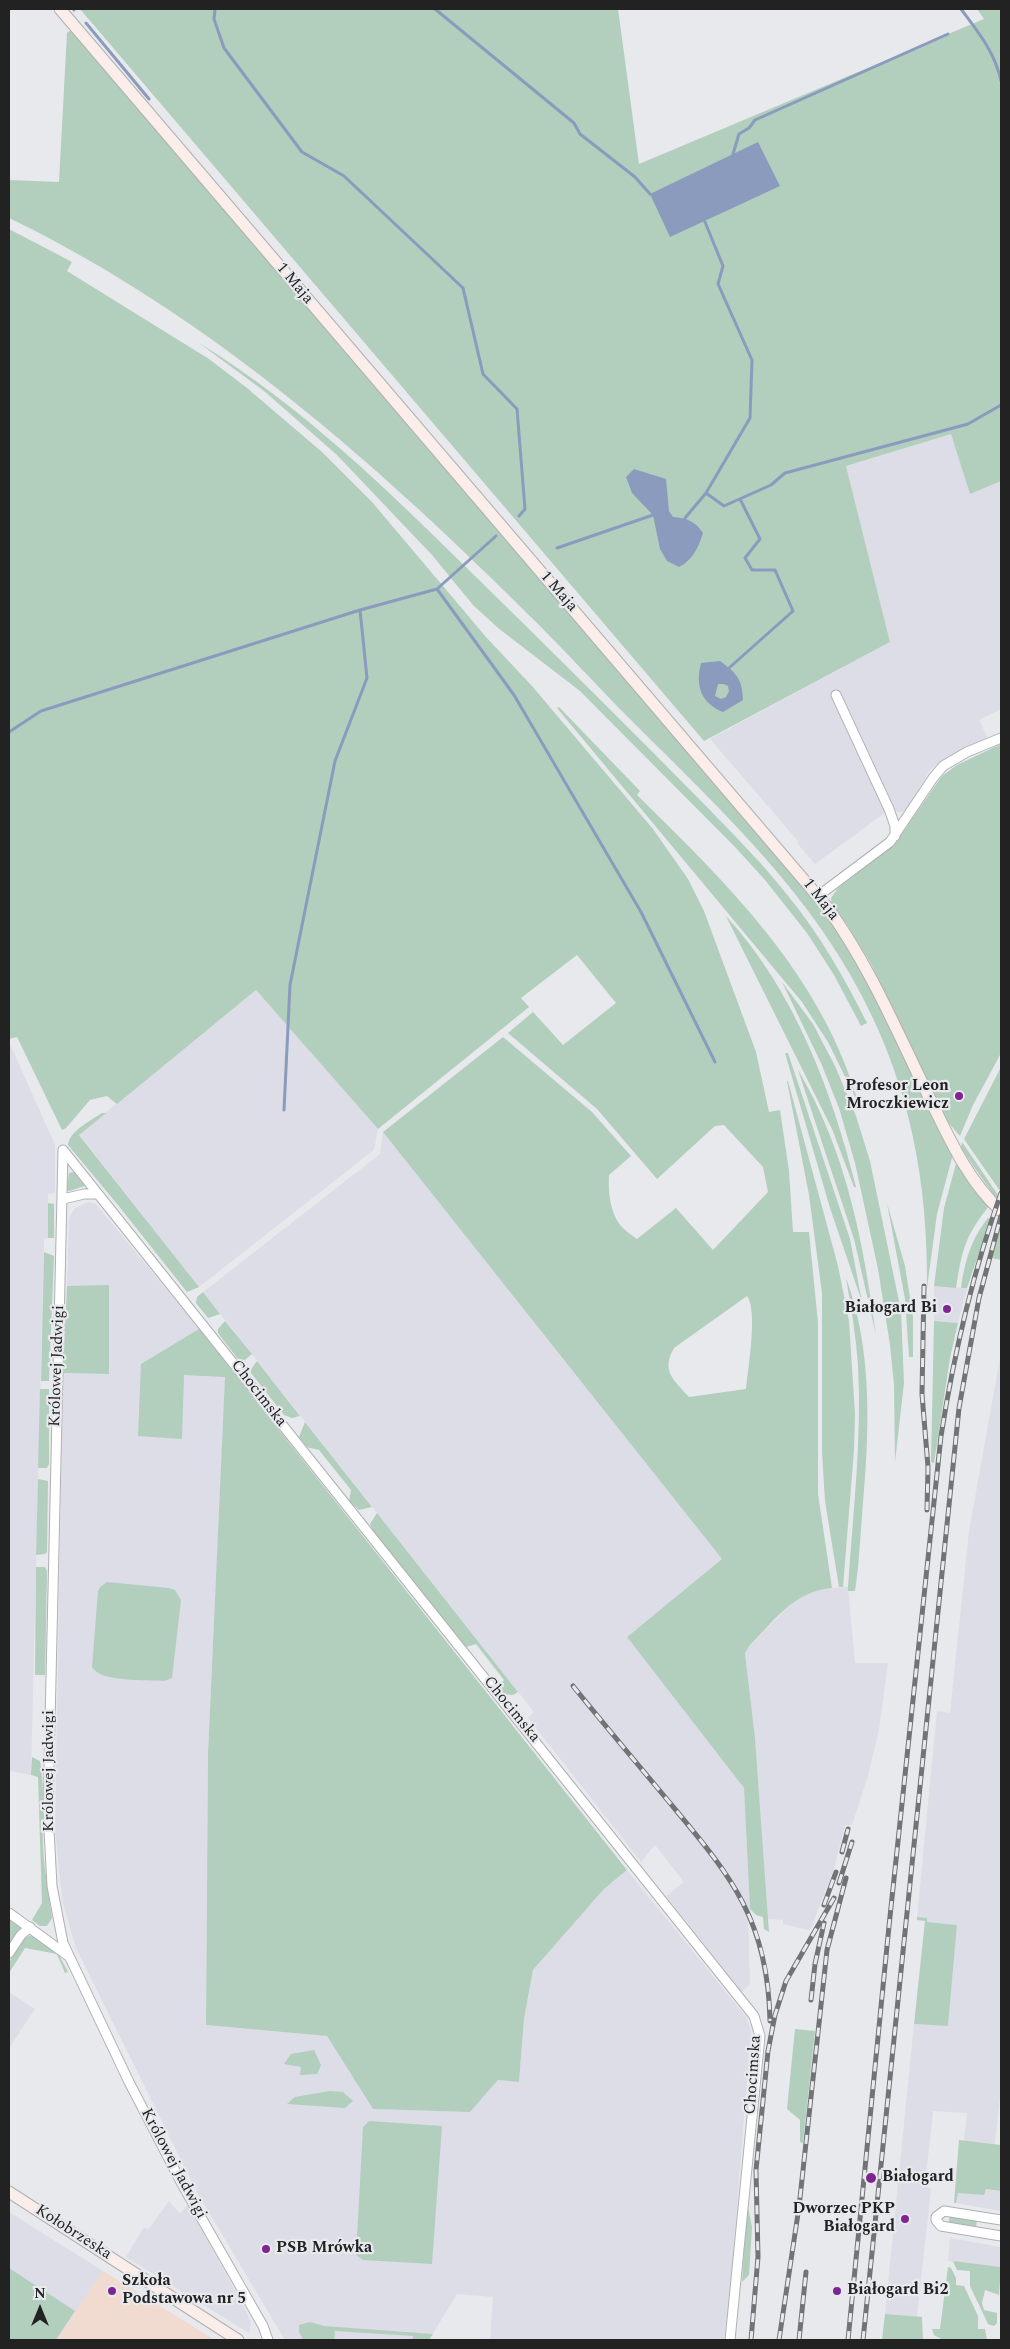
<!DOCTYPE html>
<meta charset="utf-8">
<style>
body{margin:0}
#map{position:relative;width:1010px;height:2349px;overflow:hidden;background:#e8e9ec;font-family:Spectral,serif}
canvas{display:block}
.frame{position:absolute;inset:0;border:10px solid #222223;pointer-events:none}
.north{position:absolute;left:15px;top:2284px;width:50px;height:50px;-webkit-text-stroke:4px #e8e9ec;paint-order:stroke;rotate:0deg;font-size:14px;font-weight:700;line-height:20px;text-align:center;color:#222223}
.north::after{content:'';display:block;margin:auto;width:18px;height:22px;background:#222223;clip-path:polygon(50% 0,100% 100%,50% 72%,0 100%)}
</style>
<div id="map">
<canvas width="1010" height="2349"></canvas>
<div class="frame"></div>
<div class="north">N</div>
</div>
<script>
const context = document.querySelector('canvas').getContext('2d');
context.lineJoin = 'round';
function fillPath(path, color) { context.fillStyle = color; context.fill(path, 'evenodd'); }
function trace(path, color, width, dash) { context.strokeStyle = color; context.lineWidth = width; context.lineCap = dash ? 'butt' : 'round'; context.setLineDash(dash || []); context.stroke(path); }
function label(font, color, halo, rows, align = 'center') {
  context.font = font + ' Spectral,serif'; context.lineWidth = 4.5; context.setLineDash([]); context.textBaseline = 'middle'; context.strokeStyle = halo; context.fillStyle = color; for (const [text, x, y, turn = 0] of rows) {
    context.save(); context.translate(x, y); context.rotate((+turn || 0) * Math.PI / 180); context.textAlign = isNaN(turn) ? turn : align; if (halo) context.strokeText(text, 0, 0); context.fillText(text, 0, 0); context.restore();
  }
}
fillPath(new Path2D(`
 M951,434L970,493L1001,481V709L979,720L988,739L940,762L930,770L908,807L903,812H897L893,807L815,864L797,843L798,841L710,739L890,642L846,466Z
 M256,990L378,1129L374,1150L199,1287L79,1134Z
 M9,1042L55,1145V1193L48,1194V1238L44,1239L31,1775L9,1771Z
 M383,1132L722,1559L627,1637L744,1788L750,1909L748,1918L750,1984L742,1992L666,1896L684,1882L655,1845L641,1862L528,1718L534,1712L203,1292L380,1154Z
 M89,1202L96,1204L226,1362L208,1754L206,2025L327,2036L373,2109L470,2112L498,2080L519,2082L524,2019L533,1970L604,1889L627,1870L746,2017L751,2030L732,2269L724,2340H490L493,2297L457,2294L429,2340H285L198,2194L76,1948L63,1904L60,1880L55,1829L63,1373L109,1374V1286H67L69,1218L75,1208Z
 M934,1286L967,1288L958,1323L934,1321Z
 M1001,1353V2088L995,2144L964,2141L967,2113L933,2111L925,2185L931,2189L917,2317L885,2314L914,2024L948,2026L957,1925L926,1922V1918L917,1917L937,1711L950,1713L969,1531Z
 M848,1587L855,1663H888L879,1729L868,1776L852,1825H845L834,1869L811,1928L808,1930L783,1924V1920L768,1919L755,1738L745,1653L750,1645L797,1598L816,1589Z
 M9,1992L35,2009L9,2048Z
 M985,2189L1001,2191V2211L956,2203L958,2190L984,2195Z
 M169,2201L180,2214L188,2204L248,2315L251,2322L249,2333L126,2257L144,2227L148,2230Z
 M9,2212L103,2271L56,2340H9Z
 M950,2238L1001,2247V2267L948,2261Z`), '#dcdde7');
fillPath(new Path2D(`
 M103,2271L215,2340H56Z`), '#f1dacf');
fillPath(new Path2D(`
 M80,9H618L639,164L984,19L977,9H1001V481L970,494L951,434L846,466L890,642L704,741Z
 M71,30L823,910C877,985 910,1073 953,1154L937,1214L927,1288C928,1184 911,1090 862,996C803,882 705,795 616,705C590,678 565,651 539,625C382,468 210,315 9,218V180L59,182L67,33Z
 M9,229L72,262L67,271L209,359L247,388L322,452L372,502L486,637L532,686L653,829L688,879L704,911L756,1052L769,1112L780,1110L789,1171L793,1232H809L818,1323V1494L832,1588C794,1591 775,1620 750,1645L745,1653L755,1738L769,1932L764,1929L763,1917L756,1915L750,1909L744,1788L627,1637L722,1559L383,1132L503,1037L592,1112L631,1156L609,1175C608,1191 610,1213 621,1226C625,1231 632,1235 637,1239L676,1208L713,1250L768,1192L763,1167L724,1125L715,1126L657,1179L597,1109L508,1033L533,1012L563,1045L616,1003L577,955L521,998L529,1007L378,1129L256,990L117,1104L107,1096L90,1100L66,1128L62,1130L17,1037L9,1039ZM747,1296C758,1310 748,1369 746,1389L689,1397C673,1379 661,1371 674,1348Z
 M199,343C302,406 390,492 476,577C554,653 631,730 707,807C735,836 764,865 789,897C820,935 845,979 867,1023L861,1026L834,975L807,933L765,880L736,848L580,691L498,628L473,605L432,555L337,455L264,391Z
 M559,707L640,791L637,795C729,885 823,977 859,1105L828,1042L802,1002L557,708Z
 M1001,744V1053L973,1105L960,1136L947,1121L871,964L847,925L832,905L831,898L838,888L894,845L942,776L957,765Z
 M726,916C794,990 832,1091 856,1187H854L832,1129Z
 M782,982L813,1024L835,1066L856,1116L870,1161L901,1311L904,1383L895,1462L894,1385L890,1345L878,1269L855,1163L839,1108L821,1063Z
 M785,1053H788L850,1239L862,1302L830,1208Z
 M1001,1067V1188L1000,1191L964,1139Z
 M798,1070C847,1153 863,1241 876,1335L854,1239Z
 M787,1081H788L838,1266L849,1321L855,1414L854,1450L843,1587H839L825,1501L822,1452V1293L809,1195Z
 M102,1113H106L79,1135L199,1287L187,1292L118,1205L68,1145C69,1131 92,1120 102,1113Z
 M962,1142L998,1195L997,1200L961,1148Z
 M957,1160L989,1206C965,1236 962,1250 956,1288L934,1286L944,1208Z
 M74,1172L85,1186L69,1191L67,1190L69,1173Z
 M48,1203L54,1204V1238H48Z
 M887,1203L905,1266L913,1317V1357H909L905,1299Z
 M988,1218H991L967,1288H961C965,1261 971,1239 988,1218Z
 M1001,1224V1260L992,1258Z
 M44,1252L54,1256L49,1381H41Z
 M846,1278C874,1354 869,1436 862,1515C860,1540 859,1566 855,1591H848V1587C853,1513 862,1439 858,1365C856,1336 851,1307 846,1278Z
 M109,1285V1374L63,1373L67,1286Z
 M203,1292L220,1314L208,1318L196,1303L197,1297Z
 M225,1321L252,1354L241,1363L218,1333V1329Z
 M934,1321L958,1323L950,1358L934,1463L931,1462Z
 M199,1329L627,1870L604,1889L533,1970L524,2019L519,2082L498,2080L470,2112L373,2109L327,2036L206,2025L208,1754L225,1377L184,1375L182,1439L138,1436L141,1364Z
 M257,1361L300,1416L292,1418L284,1415L251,1373V1369Z
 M40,1389H49V1464L47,1468H38Z
 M305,1422L372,1507L359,1510L349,1501L351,1490L319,1450L307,1447L299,1437Z
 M38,1479L48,1481L47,1552L45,1554L36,1555Z
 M377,1513L518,1692L513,1695L503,1694L498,1688L504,1680L476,1644L466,1647L373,1531L370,1524Z
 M36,1567H45L47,1571L45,1675H35Z
 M107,1582L169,1588L175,1590L181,1600L172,1678L164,1681C147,1680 99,1682 92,1667L98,1591L100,1587Z
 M32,1757L40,1761C45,1789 42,1818 43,1846C44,1870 49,1894 52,1918L47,1926H40L32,1920L42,1903L38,1777L31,1775Z
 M917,1917L927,1918V1922L957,1925L948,2026L914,2024L925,1921L917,1920Z
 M9,1918L21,1928L9,1947Z
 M34,1935L58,1953L68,1972L65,1973L57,1954L25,1948L9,1973C9,1958 16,1937 34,1935Z
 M795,2029L815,2031L803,2143L800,2142V2120L787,2109Z
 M314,2050L321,2065L317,2074L300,2075L301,2067L284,2064L291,2054Z
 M330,2091L343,2092L353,2101L345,2108L287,2104L295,2097Z
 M369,2121L442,2126L432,2264L363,2260L356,2255L363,2127Z
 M959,2140L1001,2145V2191L986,2189L984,2195L958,2193L956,2203H954Z
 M747,2202L752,2227L749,2275L742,2282Z
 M950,2216L977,2220L976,2228L948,2224Z
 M953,2261L1001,2267L999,2295L985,2290L982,2303L984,2310L997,2313V2323L994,2326L988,2324L970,2286V2271L957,2270Z
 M948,2267L951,2268L956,2278V2285L964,2286L978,2316V2329H985L987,2340H943L934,2335L932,2329H940Z
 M9,2268L75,2311L56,2340H9Z
 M885,2314L922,2317L923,2340H882Z
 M310,2322L324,2326L433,2334L429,2340H413V2336L335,2331L334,2340H303L299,2332V2325Z`), '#b2cebd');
fillPath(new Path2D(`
 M758,142L780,186L670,237L650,194Z
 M634,469L666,479L669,511L673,517C687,518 695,521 703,533C698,548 693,560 679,567L667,561L660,549L653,515L632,493L626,477Z
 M720,661C737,674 742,678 743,700L723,712C701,703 695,686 701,663ZM724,684L728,686L729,691L726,697L721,699L715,696L718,684Z`), '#8a9bbd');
trace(new Path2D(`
 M73,9L74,10
 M215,9L214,19L224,48L302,152L344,176L463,288L483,374L517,409L525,509L519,516
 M435,9L574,123L580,134L635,177L650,194
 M961,9C978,32 995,52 1001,81
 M86,23L149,99
 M733,154L739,134L749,128L755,120L948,34
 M705,222L723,266L718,284L752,360L750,418L706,493
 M685,518L706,493L724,506L771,485L785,473L968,424L1001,405
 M557,548L653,515
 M437,589L514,695L641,912L715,1062
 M729,668L793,611L775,570H752L745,558L760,539L740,499
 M9,732L41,711L360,610L437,589L496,536
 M284,1110L290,985L335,761L367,678L360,610`), '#8a9bbd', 3);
const street = new Path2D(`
 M836,695L889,809L895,826V836
 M818,896L890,842L933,778L943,766L967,752L1001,738
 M63,1150L754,2016L760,2036L730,2340
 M63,1150L48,1811L52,1886L63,1943L129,2082L182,2184L263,2326L268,2340
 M63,1199L84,1194H98
 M9,1913L67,1955
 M9,1953L21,1935L30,1927
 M1001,2220L944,2211L936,2217V2220L941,2226L1001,2236`);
const secondary = new Path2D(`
 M60,9L827,907C870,966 898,1034 930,1099C949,1138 968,1181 1001,1211
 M9,2192L238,2340`);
trace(street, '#b0b0b3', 11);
trace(secondary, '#b0b0b3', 13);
trace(street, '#fff', 9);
trace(secondary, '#fbede9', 11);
const rail = new Path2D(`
 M924,1286L922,1394L928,1467L927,1510
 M573,1686C603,1723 634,1760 665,1797C728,1873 768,1916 770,2021
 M842,1852L848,1829
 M839,1883L852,1842
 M824,1905L836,1872
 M811,2000L815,1964L824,1923
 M751,2340L758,2257L756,2170L768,2051L775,2015L786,1981L834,1898
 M779,2340L799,2207L827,1950L846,1878
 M799,2340L806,2272
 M848,2340L889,1926L941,1436C954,1353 973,1272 1001,1193
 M863,2340L959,1408L979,1298L1001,1216`);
trace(rail, '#727374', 5);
trace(rail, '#e8e9ec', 3, [9]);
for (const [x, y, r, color] of [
 [959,1096,5,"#7e2593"],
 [947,1309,5,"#7e2593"],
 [871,2178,6,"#7e2593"],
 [905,2219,5,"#7e2593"],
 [266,2249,5,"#7e2593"],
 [112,2291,5,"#7e2593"],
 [837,2291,5,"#7e2593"]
]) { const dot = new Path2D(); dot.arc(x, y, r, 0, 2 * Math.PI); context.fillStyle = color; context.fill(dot); trace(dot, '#e8e9ec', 2); }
label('16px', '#222223', '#e8e9ec', [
 ["1 Maja",294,284,50],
 ["1 Maja",558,592,49],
 ["1 Maja",820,900,52],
 ["Królowej Jadwigi",58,1366,-88],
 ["Chocimska",258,1394,52],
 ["Chocimska",511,1710,51],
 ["Królowej Jadwigi",50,1771,-90],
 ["Chocimska",754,2075,-86],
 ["Królowej Jadwigi",173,2164,62],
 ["Kołobrzeska",73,2233,33]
]);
label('bold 16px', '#222223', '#e8e9ec', [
 ["Profesor Leon",949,1087,"right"],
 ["Mroczkiewicz",949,1105,"right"],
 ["Białogard Bi",937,1309,"right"],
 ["Białogard",882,2178],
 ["Dworzec PKP",895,2210,"right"],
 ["Białogard",895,2228,"right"],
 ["PSB Mrówka",276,2249],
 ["Szkoła",122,2282],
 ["Podstawowa nr 5",122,2300],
 ["Białogard Bi2",847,2291]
], 'left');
</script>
